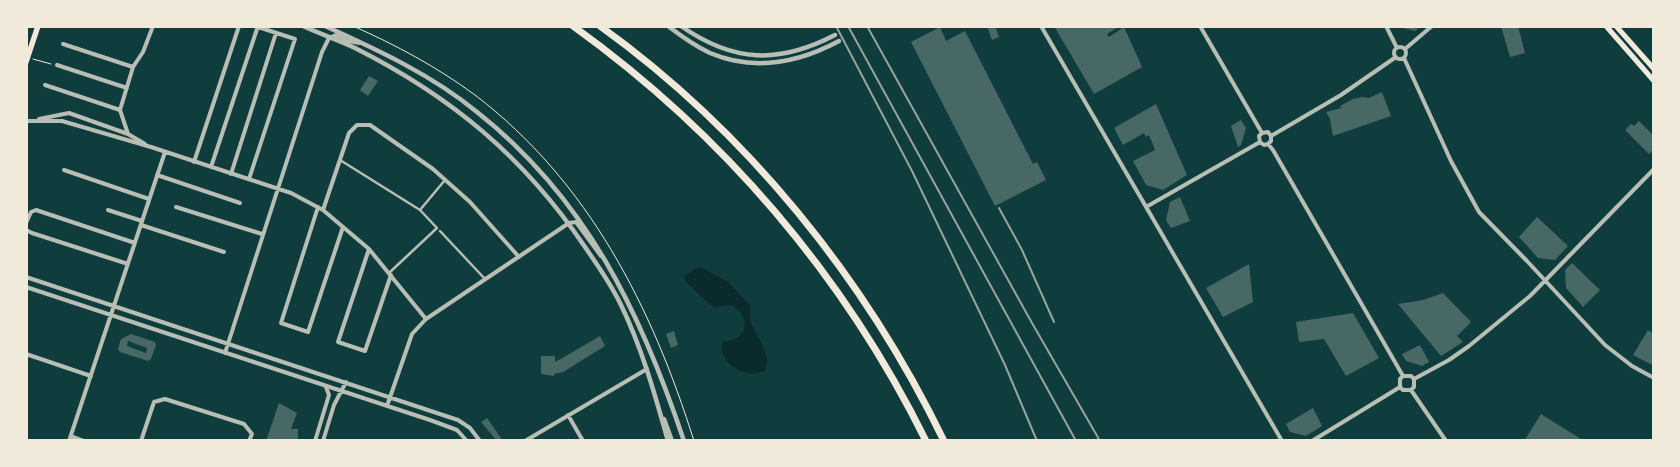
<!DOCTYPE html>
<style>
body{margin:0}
#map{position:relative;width:1680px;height:467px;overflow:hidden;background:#0f3d3e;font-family:"Nunito Sans",sans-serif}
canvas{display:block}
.frame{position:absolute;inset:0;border:28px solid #f1e9da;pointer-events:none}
</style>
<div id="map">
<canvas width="1680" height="467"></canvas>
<div class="frame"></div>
</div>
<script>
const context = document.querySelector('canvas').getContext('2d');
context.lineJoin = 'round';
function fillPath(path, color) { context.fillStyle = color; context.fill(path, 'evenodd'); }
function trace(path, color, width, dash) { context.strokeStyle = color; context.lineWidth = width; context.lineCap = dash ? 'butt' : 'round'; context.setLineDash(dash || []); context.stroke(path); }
fillPath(new Path2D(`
 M700,267L727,281L750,305C751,312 749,319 752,325C758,339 773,357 765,371C749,378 727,369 722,351C722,348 722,346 722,343C726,341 733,340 737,338C750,330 745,311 732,306C725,304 719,308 713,307L687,283L684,279L685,276L696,268Z`), '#0a2a2b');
fillPath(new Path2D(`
 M987,26H995L999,37L992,40Z
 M1054,26H1120L1107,34L1109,37L1124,27L1142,67L1094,94Z
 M1395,26H1421L1415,31Z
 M1501,26H1518L1525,53L1510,57Z
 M940,27L946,41L965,31L1033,164L1037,162L1046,180L995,206L911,42Z
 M369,76L378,81L368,96L360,90Z
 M1382,92L1391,116L1333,136L1330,119L1326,112L1341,108L1340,106L1353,99L1362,97L1369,98Z
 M1156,104L1187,175L1163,190L1146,185L1133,161L1155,150L1149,135L1146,137L1144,133L1123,145L1114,128Z
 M1241,120L1246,128L1241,145L1238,147L1231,126Z
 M1639,121L1654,136V149L1649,154L1625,130L1631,124L1634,126Z
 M1180,197L1190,221L1171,228L1166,220L1170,202Z
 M1537,217L1568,246L1555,260L1538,258L1519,237Z
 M1572,263L1600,290L1583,307L1566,288L1565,270Z
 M1249,264L1253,302L1223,317L1206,288Z
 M1443,293L1471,322L1457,336L1463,342L1441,356L1398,304L1423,300Z
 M1353,313L1379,358L1346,376L1324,339L1299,342L1296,322Z
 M1648,330L1654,334V366L1633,355Z
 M674,331L678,345L671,348L666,334Z
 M131,334L155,342L156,345L151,359L148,361L120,352L118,349L121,339ZM128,341L147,348L146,353L127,346Z
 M600,336L605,346L563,372L554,374V376L541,374V356H555V362L559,360Z
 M1420,345L1429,362L1422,366L1406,361L1402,354Z
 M279,403L297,413L291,429H298V439L266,441Z
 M1313,408L1322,426L1306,436L1290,432L1286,424Z
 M1541,414L1584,441H1524Z
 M487,418L501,438L497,441L481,422Z`), '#486865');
trace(new Path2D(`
 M353,26C396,45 437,67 475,95C589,182 652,307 694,441
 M33,59L51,64`), '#f1e9da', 1);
trace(new Path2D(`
 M340,160L420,210
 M440,231L485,279
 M389,273L437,228L420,210L445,180`), '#b8beb3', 2.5);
trace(new Path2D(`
 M1041,26L1282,441
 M1200,26L1262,133
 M1386,26L1397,48
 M63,44L133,67
 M1394 53a6 6 0 1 1 12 0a6 6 0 1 1-12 0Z
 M1405,49L1432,26
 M1404,58L1451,161L1479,212L1527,261L1605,345L1632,366L1654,378
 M57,65L127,88
 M45,85L120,110
 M39,119L69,113L128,134L145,144
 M26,121H62L151,147L291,193L323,210L369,249L426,319
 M1262,133L1259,136L1260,142L1264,145L1268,144
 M1262,133L1268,132L1271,136V141L1268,144
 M128,134L120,110L133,67L143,52L153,26
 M1271,136L1341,95L1396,57
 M1268,144L1273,150L1403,376
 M194,162L239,26
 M211,167L258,26
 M64,170L149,199
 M231,174L276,33
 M157,175L240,203
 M249,179L295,39L255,26
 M176,207L262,234
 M318,207L281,323L308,332L343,227
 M1146,207L1260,142
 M108,210L142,221
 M323,210L349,133L357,125H370L433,169L470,202L519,257
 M26,223L31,212L36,210L135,243
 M141,225L224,252
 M26,230L32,233L128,264
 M369,249L338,342L365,351L391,275
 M26,277L458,420L470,428L480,441
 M26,287L430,420L457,430L467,441
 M225,353L322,52L329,38L336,35L348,41L360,43
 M26,354L91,376
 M1403,376L1400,379V387L1403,390H1411
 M1403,376H1411L1414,379V387L1411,390
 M1414,379L1449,360L1469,346L1530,296L1654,169
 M1411,390L1446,441
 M387,406L412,334L426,319L569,223L576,222L601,256
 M568,415L583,441
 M71,436L84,441
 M69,441L165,152
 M141,441L154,402L165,399L244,424L252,434L249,441
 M315,441L329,395L326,387
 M323,441L334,405L346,382
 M525,441L647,369
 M1312,441L1400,387`), '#b8beb3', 4);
trace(new Path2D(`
 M303,26C320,34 339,40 355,48C452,97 524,157 585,247C598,266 611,284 621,305C642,348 655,395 668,441
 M325,26C378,50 432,75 477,112C586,198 641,313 684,441
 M668,26C681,36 695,46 710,53C755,72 798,63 839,41
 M681,26C734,63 779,64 835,35
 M664,419L672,441`), '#b8beb3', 4.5);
trace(new Path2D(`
 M1606,26L1654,81
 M1616,26L1654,69`), '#f1e9da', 5);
trace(new Path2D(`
 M26,62L38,26`), '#f1e9da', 5.5);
trace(new Path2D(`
 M573,26C723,134 844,275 926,441
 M600,26C747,132 865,278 944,441`), '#f1e9da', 7);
trace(new Path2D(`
 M836,26L912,171L1005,365L1037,441
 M848,26L1076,441
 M867,26L1032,323L1100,441
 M999,208L1022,250L1054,322`), '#97a49c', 2);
</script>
